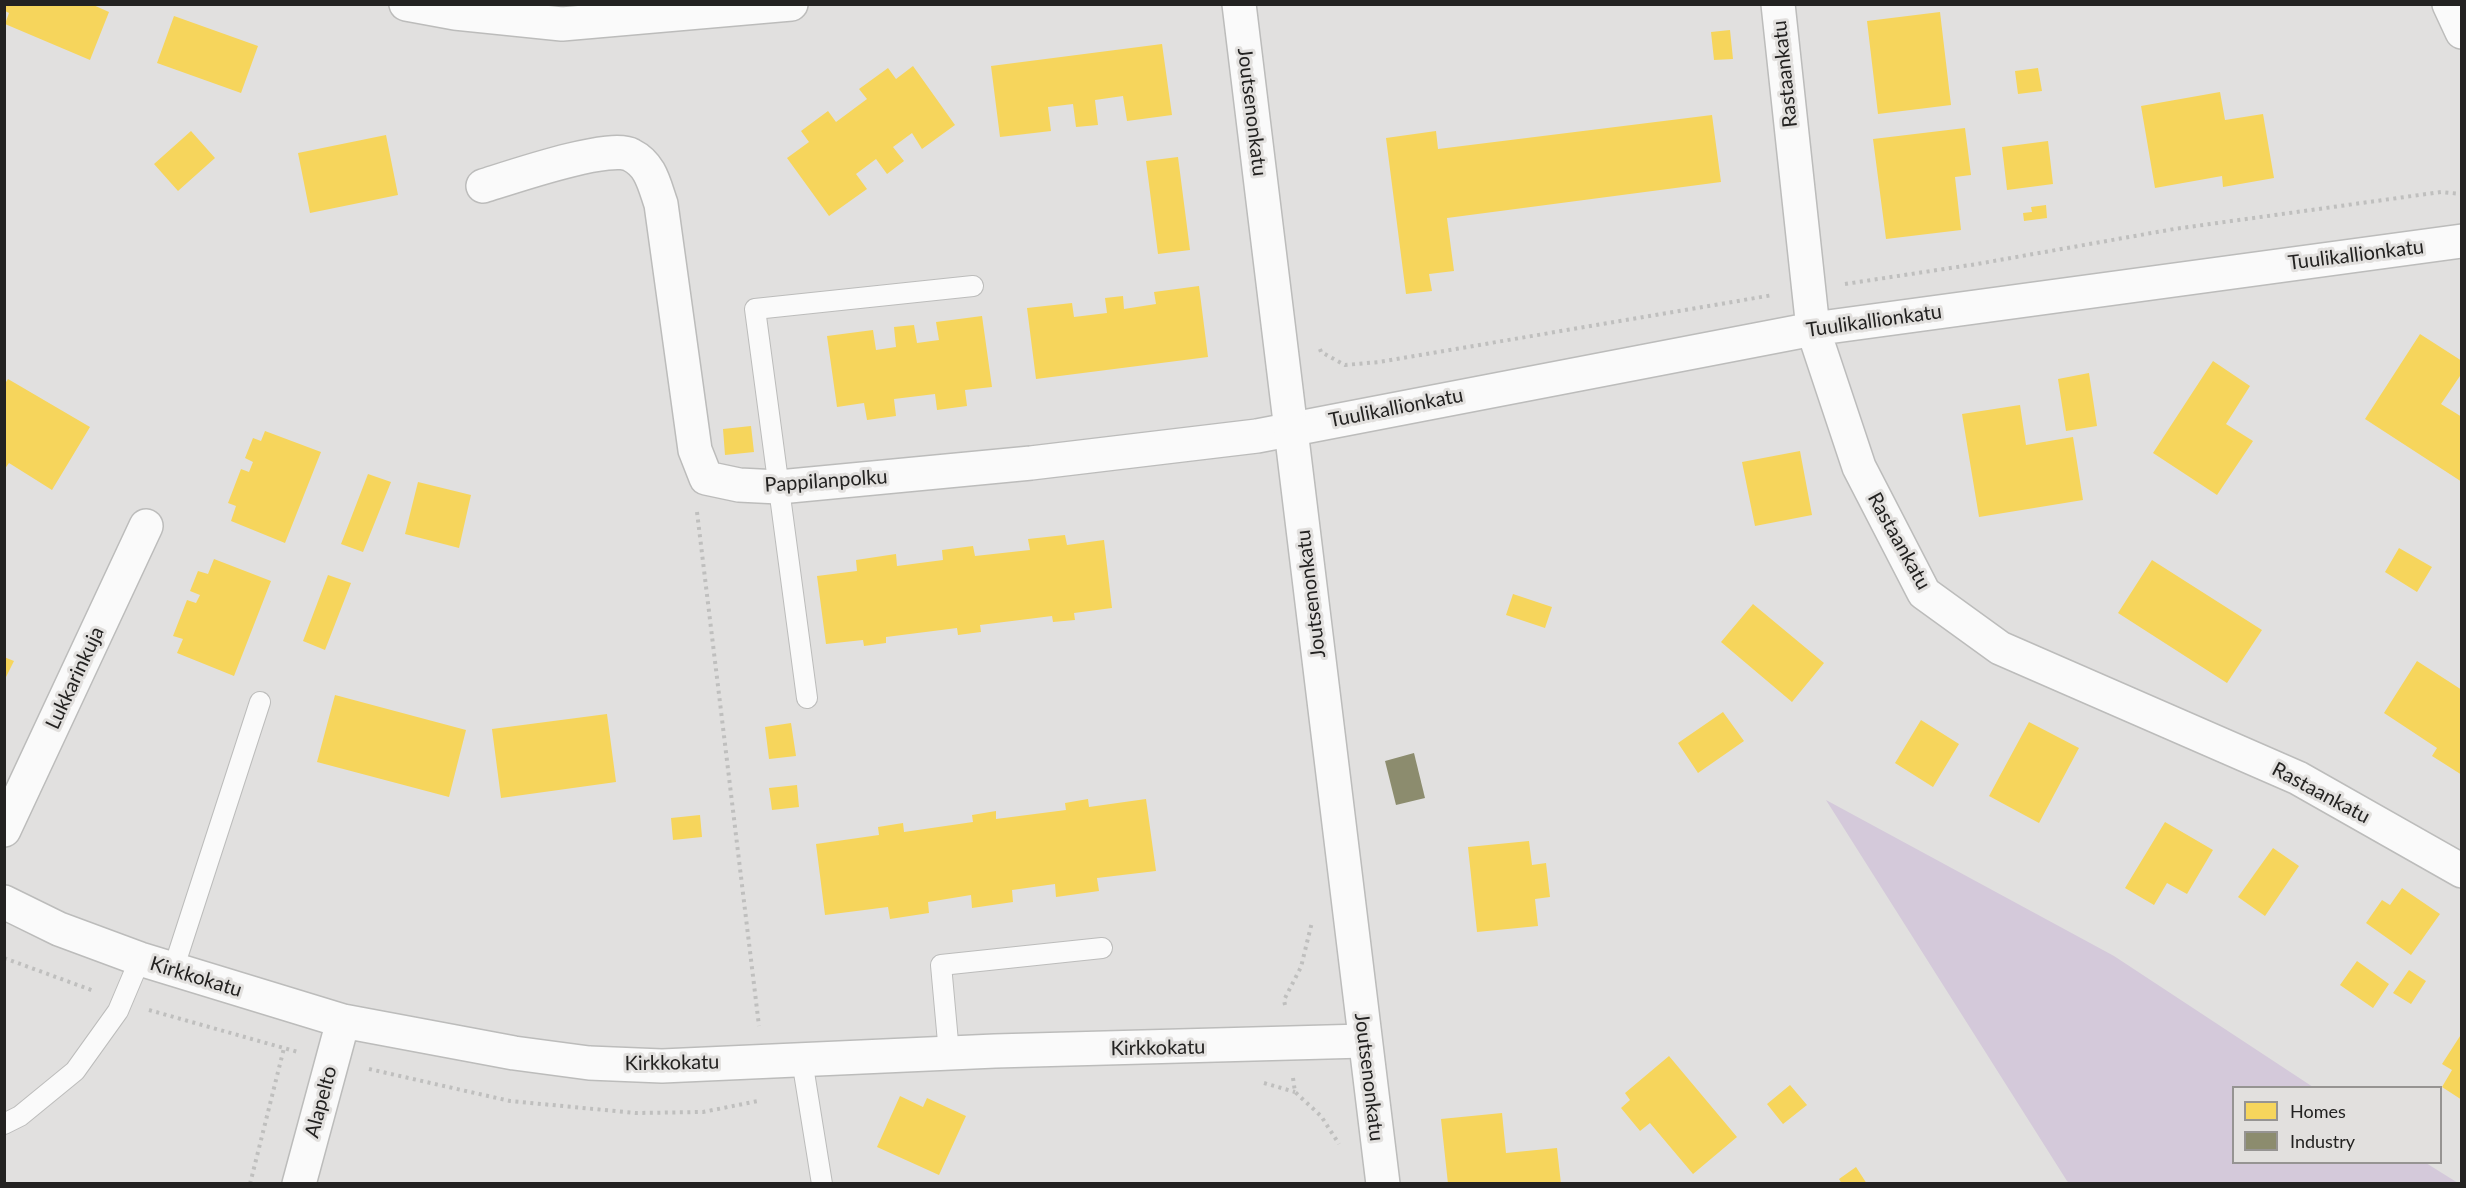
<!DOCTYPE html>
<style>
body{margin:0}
#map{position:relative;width:2466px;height:1188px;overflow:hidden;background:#e1e0df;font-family:Lato,sans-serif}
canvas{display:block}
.frame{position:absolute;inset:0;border:6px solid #232221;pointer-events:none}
.legend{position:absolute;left:2232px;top:1086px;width:210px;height:78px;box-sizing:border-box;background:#e2e0de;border:2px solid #969492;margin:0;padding:8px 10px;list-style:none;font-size:18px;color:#232221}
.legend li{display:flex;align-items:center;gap:12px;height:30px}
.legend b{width:30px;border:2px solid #969492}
</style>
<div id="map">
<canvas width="2466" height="1188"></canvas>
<div class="frame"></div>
<ul class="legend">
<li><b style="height:16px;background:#f6d55c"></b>Homes</li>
<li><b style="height:16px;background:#8c8c6e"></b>Industry</li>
</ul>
</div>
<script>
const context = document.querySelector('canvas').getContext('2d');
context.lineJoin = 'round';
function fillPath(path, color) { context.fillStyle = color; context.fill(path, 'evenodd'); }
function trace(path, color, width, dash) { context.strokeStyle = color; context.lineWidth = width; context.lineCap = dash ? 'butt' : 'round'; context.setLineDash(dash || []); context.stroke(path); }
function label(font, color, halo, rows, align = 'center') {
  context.font = font + ' Lato,sans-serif'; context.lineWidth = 6; context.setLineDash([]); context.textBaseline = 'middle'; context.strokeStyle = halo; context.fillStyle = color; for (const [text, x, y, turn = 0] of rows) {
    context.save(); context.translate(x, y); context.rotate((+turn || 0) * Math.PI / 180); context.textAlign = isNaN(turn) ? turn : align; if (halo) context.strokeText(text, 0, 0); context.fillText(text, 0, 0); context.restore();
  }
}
fillPath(new Path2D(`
 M1826,800L2114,956L2313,1087L2234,1088V1162L2426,1163L2458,1183L2070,1184L2067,1181Z`), '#d4c9da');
fillPath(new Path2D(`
 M5,4H91L109,12L90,60L5,24L9,13L5,11Z
 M1940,12L1951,105L1878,114L1867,21Z
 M174,16L258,46L241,93L157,63Z
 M1730,30L1733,59L1714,60L1711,32Z
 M1162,44L1172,115L1127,121L1123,96L1095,100L1098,125L1076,127L1073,104L1048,107L1051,131L1000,137L991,66Z
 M913,66L955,125L922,149L912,133L893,147L904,161L887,174L876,159L856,174L867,189L829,216L787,158L809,142L801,131L828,111L836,122L867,99L859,89L888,68L896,79Z
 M2038,68L2042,91L2018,94L2015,71Z
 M2220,92L2225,120L2263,114L2274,178L2223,187L2222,176L2155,188L2141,106Z
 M1712,115L1721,182L1447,218L1454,271L1429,274L1432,291L1406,294L1386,138L1436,131L1438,149Z
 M1965,128L1971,175L1955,177L1961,230L1886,239L1873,139Z
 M191,131L215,158L178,191L154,164Z
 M386,135L398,195L310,213L298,153Z
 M2048,141L2053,184L2007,190L2002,147Z
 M1178,157L1190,250L1158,254L1146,161Z
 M2046,205L2047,218L2024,221L2023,213L2032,212L2031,207Z
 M1199,286L1208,357L1036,379L1027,308L1072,303L1074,317L1107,313L1105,298L1123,296L1124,309L1156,304L1154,292Z
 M982,316L992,387L965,390L967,406L937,410L935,394L894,399L896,416L867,420L864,403L837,407L827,336L873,330L876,350L896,347L894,327L914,325L917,343L939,340L936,322Z
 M2420,334L2462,361V373L2441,404L2462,417V482L2365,419Z
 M2213,361L2250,386L2226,424L2253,441L2217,495L2153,453Z
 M2089,373L2097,426L2066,431L2058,379Z
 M8,379L90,427L52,490L9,463L4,470V385Z
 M2020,405L2026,445L2073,437L2083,500L1979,517L1962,414Z
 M751,426L754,452L725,455L723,429Z
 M265,431L321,452L285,543L231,521L236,506L228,503L241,469L249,472L253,462L245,458L253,438L261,441Z
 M1800,451L1812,515L1755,526L1742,462Z
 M368,474L391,482L363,552L341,544Z
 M418,482L471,495L459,548L405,534Z
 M1065,535L1067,545L1104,540L1112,608L1074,613L1075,620L1053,622L1052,616L980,625L981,632L958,635L957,628L886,637V643L864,646L863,640L826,644L817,576L857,571L856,560L896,554L897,566L943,560L942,550L973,546L975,556L1030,550L1028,539Z
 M2399,548L2432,567L2417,592L2385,572Z
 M214,559L271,581L234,676L177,653L183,639L173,636L187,600L196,603L200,595L190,591L198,571L208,574Z
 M2152,560L2262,630L2227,683L2118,613Z
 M328,575L351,583L325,650L303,641Z
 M1513,594L1552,607L1545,628L1506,615Z
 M1753,604L1824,663L1792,702L1721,642Z
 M4,657L14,661L4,681Z
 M2417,661L2462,690V775L2432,756L2437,748L2384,713Z
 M335,695L466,730L449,797L317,762Z
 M1723,712L1744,741L1698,773L1678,743Z
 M607,714L616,782L501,798L492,729Z
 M1921,720L1959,744L1933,787L1895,763Z
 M2029,722L2079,748L2039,823L1989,796Z
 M791,723L796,756L769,759L765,727Z
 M797,785L799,807L772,810L769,788Z
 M1088,799L1089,807L1146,799L1156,871L1097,878L1099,891L1056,897L1055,884L1012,890L1013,902L972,908L971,895L928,902L929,913L890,919L888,907L825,915L816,844L879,835L878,827L903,823L904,832L973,822L972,815L996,811V819L1066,810L1065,803Z
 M700,815L702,837L673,840L671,818Z
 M2165,822L2213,850L2187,894L2167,883L2154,905L2125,888Z
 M1529,841L1532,865L1546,863L1550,897L1535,899L1538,926L1477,932L1468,847Z
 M2273,848L2299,866L2265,916L2238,897Z
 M2402,888L2440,914L2411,955L2366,923L2382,900L2390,905Z
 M2357,961L2389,984L2373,1008L2340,985Z
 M2409,970L2426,981L2411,1004L2393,993Z
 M2462,1033V1100L2442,1087L2452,1070L2442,1064Z
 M1669,1056L1737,1137L1693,1174L1650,1123L1640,1131L1621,1108L1630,1100L1625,1093Z
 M1790,1085L1807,1105L1783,1124L1767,1104Z
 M900,1096L923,1107L927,1098L966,1116L939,1175L877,1147Z
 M1502,1113L1506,1153L1557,1148L1561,1184H1448L1441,1119Z
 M1856,1167L1867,1184H1842L1839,1179Z`), '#f6d55c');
fillPath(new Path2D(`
 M1414,753L1425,798L1396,805L1385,761Z`), '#8c8c6e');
const service = new Path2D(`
 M807,698L755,309L973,286
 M173,970L260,702
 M949,1053L941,965L1102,948
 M802,1060L822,1184
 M4,1124L20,1116L75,1071L118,1011L140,959`);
const minor = new Path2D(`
 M406,4L455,13L562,24L791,4
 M1778,4L1813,329L1859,467L1924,593L2000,648L2298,778L2462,871
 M2449,4L2462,32
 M483,186C509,178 610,143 631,155C651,165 654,184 661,204L695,450L706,478L739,485L779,487L1031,463L1257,436L1813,329L2462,241
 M4,830L146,526
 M4,902L59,929L140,959L343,1021L514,1053L589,1063L662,1066L995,1051L1364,1041
 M299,1184L343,1021`);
const secondary = new Path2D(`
 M1239,4L1383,1184`);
trace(service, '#bcbcbb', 22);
trace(minor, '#bcbcbb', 36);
trace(secondary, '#bcbcbb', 36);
trace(new Path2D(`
 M1845,284L1977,264L2174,229L2441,192L2462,194
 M1320,349L1321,352L1345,365L1379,362L1773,295
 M697,512L759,1026
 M4,958L94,991
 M1285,1005L1284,1000L1301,967L1312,922
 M149,1010L298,1052
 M369,1069L510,1101L636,1113L703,1112L758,1101
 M1293,1078L1295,1092L1321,1116L1339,1144
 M1264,1083L1295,1092
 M250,1184L284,1048`), '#bfbfbe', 4, [3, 4.5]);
trace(service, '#fafafa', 20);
trace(minor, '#fafafa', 33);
trace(secondary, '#fafafa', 33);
label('20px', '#232221', '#e2e0de', [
 ["Rastaankatu",1785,74,-96],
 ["Joutsenonkatu",1252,112,83],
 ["Tuulikallionkatu",2356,255,-7],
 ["Tuulikallionkatu",1874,321,-8],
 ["Tuulikallionkatu",1396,408,-11],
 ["Pappilanpolku",826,481,-4],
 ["Rastaankatu",1899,541,61],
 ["Joutsenonkatu",1311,594,-97],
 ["Lukkarinkuja",75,678,-65],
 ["Rastaankatu",2321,793,28],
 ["Kirkkokatu",196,977,17],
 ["Kirkkokatu",1158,1048,-1],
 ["Kirkkokatu",672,1063,-1],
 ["Joutsenonkatu",1369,1077,83],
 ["Alapelto",321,1102,-75]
]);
</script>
